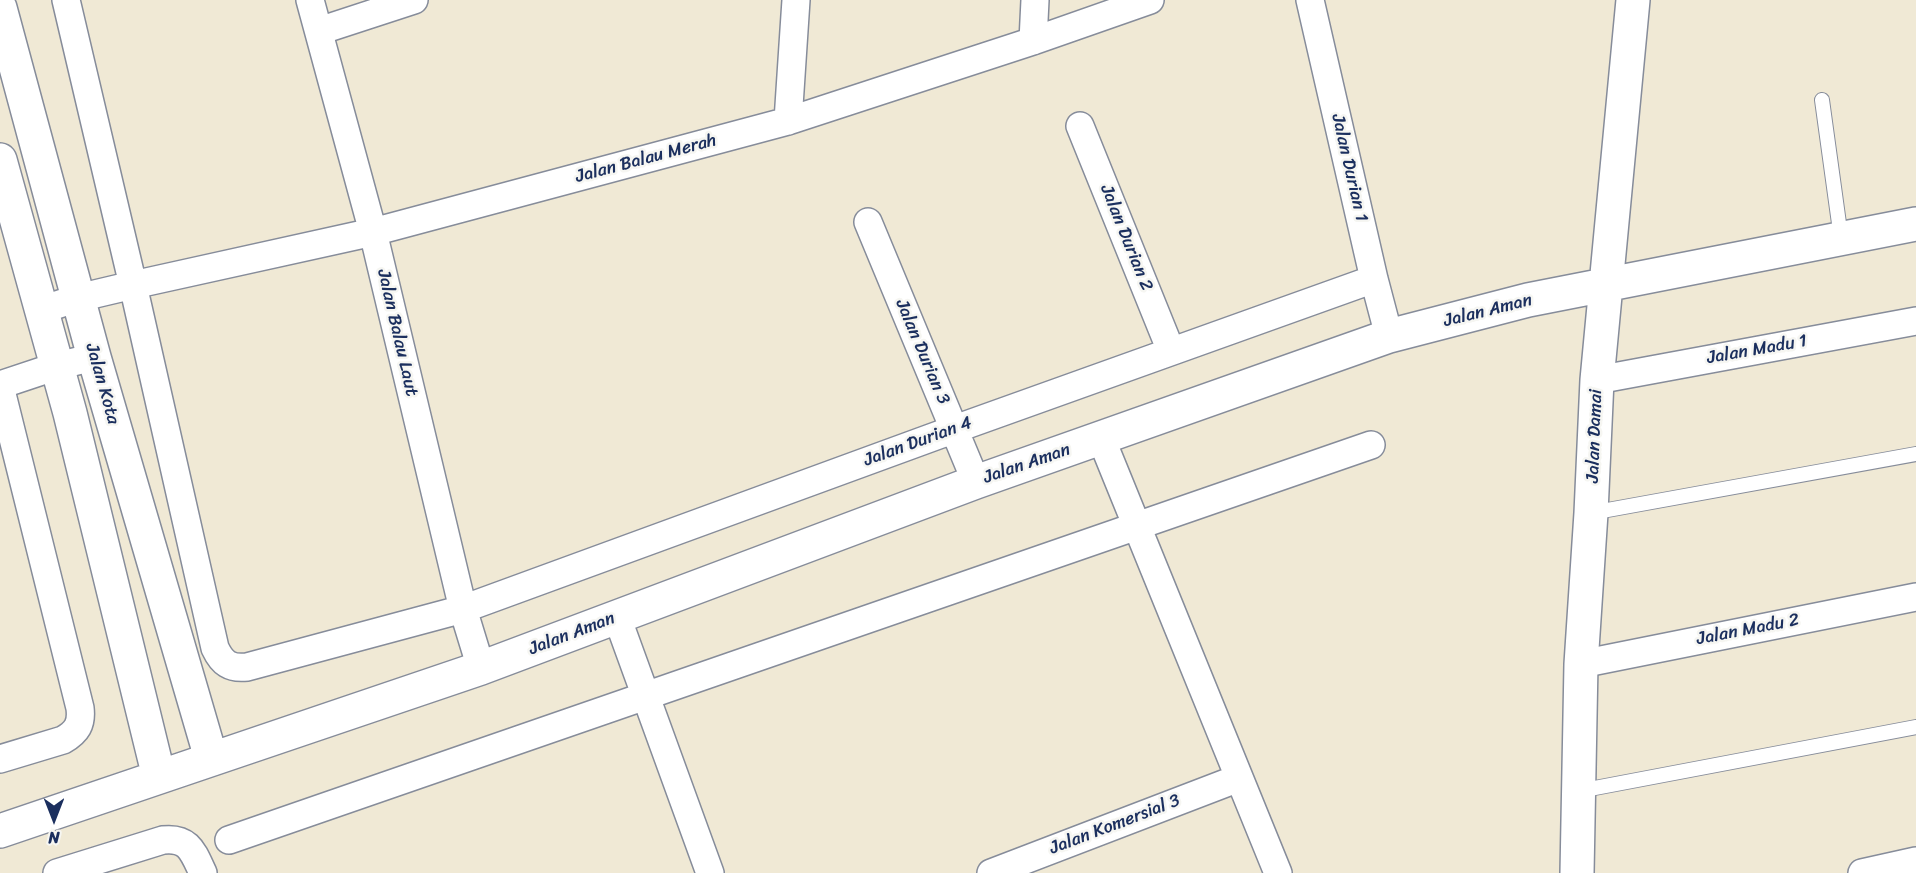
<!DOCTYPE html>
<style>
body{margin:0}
#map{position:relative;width:1916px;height:873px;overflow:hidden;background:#f0e9d5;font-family:Sriracha,sans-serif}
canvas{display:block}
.north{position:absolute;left:24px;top:789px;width:60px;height:60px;-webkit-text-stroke:4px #f6f6f2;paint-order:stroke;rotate:180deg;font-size:16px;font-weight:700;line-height:24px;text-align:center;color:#1b2f5e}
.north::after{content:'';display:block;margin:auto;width:21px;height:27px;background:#1b2f5e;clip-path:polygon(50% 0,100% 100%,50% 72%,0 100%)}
</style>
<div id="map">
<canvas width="1916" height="873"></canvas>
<div class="north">N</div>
</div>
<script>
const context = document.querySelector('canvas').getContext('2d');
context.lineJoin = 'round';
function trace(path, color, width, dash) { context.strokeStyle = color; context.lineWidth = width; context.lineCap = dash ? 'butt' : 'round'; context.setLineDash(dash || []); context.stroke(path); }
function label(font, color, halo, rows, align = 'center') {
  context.font = font + ' Sriracha,sans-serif'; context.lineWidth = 5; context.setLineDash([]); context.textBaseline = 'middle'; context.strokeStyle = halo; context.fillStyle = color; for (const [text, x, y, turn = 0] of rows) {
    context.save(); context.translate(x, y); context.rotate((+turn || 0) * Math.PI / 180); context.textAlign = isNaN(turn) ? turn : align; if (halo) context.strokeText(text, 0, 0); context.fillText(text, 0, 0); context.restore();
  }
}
const service = new Path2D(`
 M1822,100L1841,238
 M1591,513L1916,454
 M1579,791L1916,727`);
const minor = new Path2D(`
 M66,0L133,285L215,648C222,663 230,669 247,667L463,609L955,429L1374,279
 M310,0L373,232L463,609L481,668
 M1310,0L1374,279L1389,336
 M319,31L414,0
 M1033,41L1035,0
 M788,121L796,0
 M1080,126L1171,351
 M868,222L976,482
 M41,310L78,298L133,285L373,232L788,121L1033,41L1150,0
 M1597,380L1916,321
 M0,385L57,366L94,357
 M0,386L80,708C82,724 77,732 63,740L0,759
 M1101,438L1278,873
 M617,617L710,873
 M1581,664L1916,597
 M229,840L1371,445
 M57,873L163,840C189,837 193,852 203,873
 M991,873L1239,778
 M1862,873L1916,861`);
const tertiary = new Path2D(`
 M0,8L94,357L211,758
 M0,160L70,413L159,777
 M0,831L481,668L976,482L1389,336L1528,300L1916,224
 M1577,873L1581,664L1591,513L1597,380L1633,0`);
trace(service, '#868c9a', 16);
trace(minor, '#868c9a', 30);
trace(tertiary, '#868c9a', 36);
trace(service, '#fff', 14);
trace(minor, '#fff', 27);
trace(tertiary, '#fff', 33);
label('18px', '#1b2f5e', '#f6f6f2', [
 ["Jalan Balau Merah",646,159,-15],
 ["Jalan Durian 1",1349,168,77],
 ["Jalan Durian 2",1126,238,68],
 ["Jalan Aman",1488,311,-14],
 ["Jalan Balau Laut",397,333,77],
 ["Jalan Madu 1",1757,350,-10],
 ["Jalan Durian 3",922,352,67],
 ["Jalan Kota",102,384,74],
 ["Jalan Damai",1595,436,-88],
 ["Jalan Durian 4",918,442,-20],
 ["Jalan Aman",1027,464,-19],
 ["Jalan Madu 2",1748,630,-11],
 ["Jalan Aman",572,634,-21],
 ["Jalan Komersial 3",1115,825,-21]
]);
</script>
